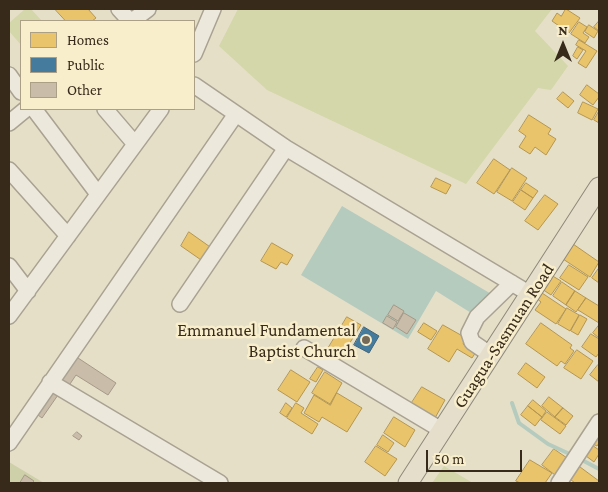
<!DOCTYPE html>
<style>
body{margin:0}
#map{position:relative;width:608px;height:492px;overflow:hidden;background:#e5dfc8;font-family:"Crimson Pro",serif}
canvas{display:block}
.frame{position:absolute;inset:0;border:10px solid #382a1a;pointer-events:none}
.legend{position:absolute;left:20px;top:20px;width:175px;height:90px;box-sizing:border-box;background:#f8eecc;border:1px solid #aba085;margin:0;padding:6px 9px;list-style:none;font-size:15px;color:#382a1a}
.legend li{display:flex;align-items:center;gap:10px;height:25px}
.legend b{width:25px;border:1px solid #aba085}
.north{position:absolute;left:538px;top:20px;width:50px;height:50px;-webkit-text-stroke:4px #f8eecc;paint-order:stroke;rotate:0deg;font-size:14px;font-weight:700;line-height:20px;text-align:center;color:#382a1a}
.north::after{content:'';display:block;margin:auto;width:18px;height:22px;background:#382a1a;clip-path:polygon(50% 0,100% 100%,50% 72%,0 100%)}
.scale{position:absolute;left:426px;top:450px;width:96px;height:22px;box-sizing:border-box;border:2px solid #382a1a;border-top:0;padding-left:6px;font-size:15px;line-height:18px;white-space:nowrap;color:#382a1a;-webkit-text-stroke:4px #f8eecc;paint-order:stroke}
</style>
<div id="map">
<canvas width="608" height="492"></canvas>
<div class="frame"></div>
<ul class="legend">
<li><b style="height:14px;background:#e9c46a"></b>Homes</li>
<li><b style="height:14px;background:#457b9d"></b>Public</li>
<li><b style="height:14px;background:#c9bca9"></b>Other</li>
</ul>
<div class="north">N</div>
<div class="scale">50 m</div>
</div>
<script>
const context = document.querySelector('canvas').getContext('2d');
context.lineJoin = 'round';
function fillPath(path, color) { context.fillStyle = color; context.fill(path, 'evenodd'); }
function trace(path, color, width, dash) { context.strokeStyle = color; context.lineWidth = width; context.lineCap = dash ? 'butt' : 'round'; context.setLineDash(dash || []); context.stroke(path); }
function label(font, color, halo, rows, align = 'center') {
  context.font = font + ' "Crimson Pro",serif'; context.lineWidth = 5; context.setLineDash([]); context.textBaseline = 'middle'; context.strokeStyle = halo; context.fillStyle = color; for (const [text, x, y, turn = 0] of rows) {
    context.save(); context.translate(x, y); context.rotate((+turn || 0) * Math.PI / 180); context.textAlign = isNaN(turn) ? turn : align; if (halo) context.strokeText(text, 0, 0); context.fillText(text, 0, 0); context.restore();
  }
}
fillPath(new Path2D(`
 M25,9H31L42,21H21V45L9,31V23Z
 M238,9H552L535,31L568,66L551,90L538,88L466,184L267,90L219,46Z
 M444,466L473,483H432Z`), '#d3d7a9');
fillPath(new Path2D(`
 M9,462L44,483H9Z`), '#cdd0a9');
fillPath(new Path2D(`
 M342,206L493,295L476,316L436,291L408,339L301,275Z`), '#b5cbbe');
const homes = new Path2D(`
 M55,9H88L96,18L92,21H66Z
 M566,9L580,18L569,33L552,21L557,13L561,16Z
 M599,21V31L594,27Z
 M579,22L587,27L583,33L589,37L585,43L571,34Z
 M589,25L598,31L594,38L585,32Z
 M579,40L597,51L586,68L578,63L586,51L576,45Z
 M578,47L583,50L577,59L573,56Z
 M587,85L599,94V97L593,105L580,95Z
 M563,92L574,101L568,108L557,99Z
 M583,102L598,109L592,120L578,113Z
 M599,111V123L594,120Z
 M529,115L551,129L548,134L556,139L546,155L535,147L530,154L519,147L526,136L519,131Z
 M494,159L510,170L494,194L477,183Z
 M512,168L527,178L512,201L497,192Z
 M436,178L451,185L446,194L431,187Z
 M526,183L538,191L533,198L521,190Z
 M521,190L533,198L525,210L513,202Z
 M545,195L558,204L538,230L525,221Z
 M189,232L213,249L204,262L181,246Z
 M272,243L293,255L287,265L281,262L276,269L261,261Z
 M573,244L599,262L590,277L563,259Z
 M569,265L588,277L579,290L560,278Z
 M599,268V283L592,278Z
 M551,275L561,281L551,295L542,289Z
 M562,282L575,291L566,305L553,296Z
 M539,291L566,309L556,324L535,310L541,302L535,297Z
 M575,291L586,298L576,312L566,305Z
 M586,298L599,306V323L578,310Z
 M567,308L579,315L570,331L558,324Z
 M580,315L587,319L578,335L571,331Z
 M347,317L361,325L336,365L323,357Z
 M424,323L437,331L431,340L418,332Z
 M541,323L572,345L570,348L574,351L565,364L561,361L557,366L526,344Z
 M443,325L466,338L463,344L476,352L472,358L457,349L449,362L428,349Z
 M599,325V338L593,333Z
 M591,334L599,339V353L596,357L582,347Z
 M577,350L593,361L581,379L564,368Z
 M526,363L545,377L537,388L518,374Z
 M598,365L599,366V382L590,375Z
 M318,367L323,370L316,382L310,379Z
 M291,370L310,382L297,402L278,390Z
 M325,372L342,383L330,404L312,393Z
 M422,387L445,400L435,418L411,404Z
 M337,393L362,408L347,432L322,417L319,422L304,413L314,395L330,405Z
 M549,397L563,408L555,417L542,406Z
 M533,400L546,411L542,417L528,406Z
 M286,403L292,408L286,417L280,413Z
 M296,403L304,408L301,413L318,424L312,434L287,418Z
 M528,406L542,417L535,426L521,415Z
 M563,408L573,416L566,425L555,417Z
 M547,412L566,426L560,434L541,420Z
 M394,417L415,430L405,447L384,433Z
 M599,433V443L597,446L589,442Z
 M383,435L394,443L388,452L377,445Z
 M589,443L599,450V454L594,462L582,453Z
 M376,446L397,459L385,476L365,462Z
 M554,449L567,458L555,475L542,465Z
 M530,460L552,473L545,483H520L516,481Z
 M576,464L599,481V483H575L566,476Z`);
fillPath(homes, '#e9c46a');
trace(homes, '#b49652', 1);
const public = new Path2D(`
 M364,327L379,336L369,353L354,345Z`);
fillPath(public, '#457b9d');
trace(public, '#416376', 1);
trace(new Path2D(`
 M512,403L519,423L548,444L574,456
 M580,459L599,469`), '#b5cbbe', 4);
const building = new Path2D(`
 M394,305L404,311L398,321L388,315Z
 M404,313L416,320L407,334L396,327Z
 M387,316L397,322L393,329L383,323Z
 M75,356L116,383L108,395L76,375L68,387L59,381Z
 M50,390L58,395L42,418L34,412Z
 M77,432L82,436L79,440L73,436Z
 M25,475L34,481L32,483H20Z`);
fillPath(building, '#c9bca9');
trace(building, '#a59987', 1);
const minor = new Path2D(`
 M119,9L130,21
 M132,21L148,9
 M194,54L213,9
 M9,75L21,92
 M194,85L286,148L530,294
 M34,109L98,194
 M105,109L135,144
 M9,123L26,109
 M9,170L68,236
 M9,266L28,291
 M180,304L286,148
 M9,316L161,109
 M304,348L443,431
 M491,355L472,342L469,333L477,317L512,283
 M50,382L220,483
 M9,443L236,114
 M559,483L599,422`);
const major = new Path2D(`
 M408,483L599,187`);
trace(minor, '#a9a292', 18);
trace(major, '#8f8879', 21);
trace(minor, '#ece8db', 15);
trace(major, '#e4decb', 19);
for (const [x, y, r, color] of [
 [366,340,5,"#756957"]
]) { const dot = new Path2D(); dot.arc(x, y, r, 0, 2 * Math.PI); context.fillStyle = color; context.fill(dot); trace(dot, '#f8eecc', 2); }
label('18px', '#382a1a', '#f8eecc', [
 ["Emmanuel Fundamental",356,330],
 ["Baptist Church",356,351]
], 'right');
label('18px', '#382a1a', '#f8eecc', [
 ["Guagua-Sasmuan Road",504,336,-57]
]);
</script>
